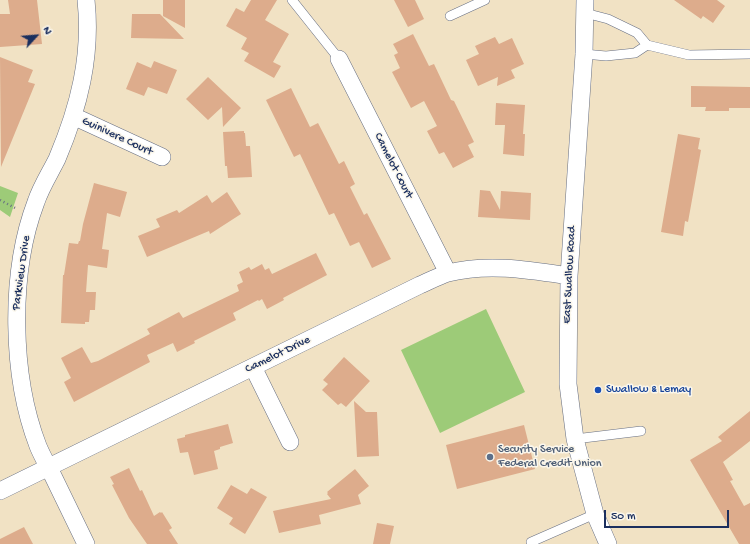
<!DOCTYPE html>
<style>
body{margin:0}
#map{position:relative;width:750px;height:544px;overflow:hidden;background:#f1e2c4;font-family:"Gochi Hand",sans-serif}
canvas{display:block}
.north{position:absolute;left:16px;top:16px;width:40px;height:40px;-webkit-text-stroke:3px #fbf7ec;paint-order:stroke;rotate:64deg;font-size:11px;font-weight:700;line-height:16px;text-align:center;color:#1b2f5e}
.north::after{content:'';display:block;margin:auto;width:14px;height:18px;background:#1b2f5e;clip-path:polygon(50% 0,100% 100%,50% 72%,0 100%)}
.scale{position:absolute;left:604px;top:510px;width:125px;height:18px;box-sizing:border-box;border:2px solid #1b2f5e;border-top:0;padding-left:5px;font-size:12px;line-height:14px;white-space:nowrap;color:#1b2f5e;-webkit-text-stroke:3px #fbf7ec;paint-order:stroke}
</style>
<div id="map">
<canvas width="750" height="544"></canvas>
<div class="north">N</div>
<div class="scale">50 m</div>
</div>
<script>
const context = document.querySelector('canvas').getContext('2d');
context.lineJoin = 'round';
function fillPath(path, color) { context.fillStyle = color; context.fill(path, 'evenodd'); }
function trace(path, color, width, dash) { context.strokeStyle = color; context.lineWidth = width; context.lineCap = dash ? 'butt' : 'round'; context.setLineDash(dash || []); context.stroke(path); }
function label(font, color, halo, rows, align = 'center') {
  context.font = font + ' "Gochi Hand",sans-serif'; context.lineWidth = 3; context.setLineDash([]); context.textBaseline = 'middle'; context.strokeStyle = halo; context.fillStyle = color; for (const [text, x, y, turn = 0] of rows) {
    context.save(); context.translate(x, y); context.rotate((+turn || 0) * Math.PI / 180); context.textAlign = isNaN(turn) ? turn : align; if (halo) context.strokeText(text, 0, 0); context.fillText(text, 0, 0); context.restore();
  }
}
fillPath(new Path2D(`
 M0,186L18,193L10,217L0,210Z
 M486,309L525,392L440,433L401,350Z`), '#9dcb78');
fillPath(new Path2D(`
 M8,0H37L42,44L0,47V14H10Z
 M163,0H185V28L163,16Z
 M251,0H277L265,20L289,34L273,62L281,66L274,78L244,61L249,53L241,49L247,38L226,26L236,8L244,12Z
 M394,0H415L424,19L408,27Z
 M674,0H717L725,6L713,23L703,16L701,19Z
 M132,14H160L184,39L131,38Z
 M413,34L429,66L434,64L451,100L454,101L474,142L468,145L474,157L453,168L444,152L439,154L427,131L437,126L424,101L411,108L392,72L400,68L394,55L398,53L393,44Z
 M495,37L499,44L512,38L524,64L511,70L515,78L497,86L498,77L478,86L466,60L479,54L475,46Z
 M0,57L33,70L28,82L35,84L1,167Z
 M154,61L177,70L167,94L148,87L144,96L126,89L137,62L151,68Z
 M208,77L241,108L223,127L222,107L208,120L186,99Z
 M691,86L750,87V108H729V111H705L706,107H691Z
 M291,88L310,127L318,123L339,164L344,161L355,184L350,187L364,215L367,213L391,259L372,268L359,242L350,246L334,213L329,215L300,154L294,157L266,100Z
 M496,103L525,105L523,134H525L524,156L503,154L505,125H495Z
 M244,131V133H245L246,146H250L252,177L228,178L227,166H225L223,132Z
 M678,134L700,138L698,149L701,150L688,222L685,221L683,236L661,232Z
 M94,183L127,192L120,217L107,213L102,249L109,250L107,268L88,265L86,292H96L95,310H90L89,322H85V324L61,323L63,275H64L69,243L78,244L79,241H80L83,224Z
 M480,190L490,191L500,210L501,191L531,193L530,220L478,217Z
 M227,192L241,214L210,234L209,231L147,257L138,236L160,227L156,219L177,210L179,213L207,195L212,203Z
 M316,253L327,275L283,298L284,300L267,309L262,299L259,301L258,300L233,313L236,320L194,341L195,343L177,352L173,343L147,355L150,362L74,402L64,382L71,378L61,358L82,347L91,363L98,361L150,334L147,329L179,312L183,318L239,291L237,285L243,282L239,272L249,267L251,270L262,264L265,270L269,268L272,274Z
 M344,357L370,381L346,407L341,403L338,405L322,390L328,384L323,380Z
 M354,401L366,412H377L379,456L357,457Z
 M750,411V441L723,462L733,480L730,481L744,506L750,503V544H739L690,460L722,441L718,437Z
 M228,424L233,443L220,447V449L214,451L218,469L194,475L188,452L180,453L177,439L185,437V435Z
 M524,425L535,469L457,489L446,445Z
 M129,468L140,491L142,490L154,516L160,512L161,513L162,512L172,528L169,530L178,544H147L129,518L112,485L114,484L110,477Z
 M355,469L369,486L358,495L361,504L319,515L321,524L279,533L273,511L331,499L327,494L328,493L327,492Z
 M231,485L247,494L251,488L267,497L245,534L229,524L233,518L217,508Z
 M377,523L394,526L390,544H373Z
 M24,527L33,544H0V539Z`), '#ddac8c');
const service = new Path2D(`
 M292,0L339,59
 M450,16L485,0
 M647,45L689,55L750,54
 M584,54L606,56L635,53L647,45L637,33L608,19L585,13
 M575,439L641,431
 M531,542L595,514`);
const minor = new Path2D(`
 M585,0L584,54L569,276L568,384L575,439L595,514L608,544
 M339,59L448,273
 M73,116L162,157
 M253,367L290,442
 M0,491L420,285C429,281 439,276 448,273C488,263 529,270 569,276
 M86,544C75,521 64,499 53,476C48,466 42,456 38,446C11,376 9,273 36,202C41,187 50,173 57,159C79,107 92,56 86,0`);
trace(service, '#666e82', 10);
trace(minor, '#666e82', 18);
trace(new Path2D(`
 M0,200L17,209`), '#666e82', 2.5, [1, 3]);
trace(service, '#fff', 9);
trace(minor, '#fff', 17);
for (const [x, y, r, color] of [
 [598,390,4,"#1a4fb4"],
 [490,457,4,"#5c6f8a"]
]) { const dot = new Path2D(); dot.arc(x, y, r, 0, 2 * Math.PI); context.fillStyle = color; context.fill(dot); trace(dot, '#fbf7ec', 1.5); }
label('12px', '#1b2f5e', '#fbf7ec', [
 ["Guinivere Court",117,137,25],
 ["Camelot Court",393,166,63],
 ["Parkview Drive",22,273,-82],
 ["East Swallow Road",570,275,-87],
 ["Camelot Drive",278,355,-26]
]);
label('12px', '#164399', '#fbf7ec', [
 ["Swallow & Lemay",606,390]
], 'left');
label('12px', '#4e5e75', '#fbf7ec', [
 ["Security Service",498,450],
 ["Federal Credit Union",498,464]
], 'left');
</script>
